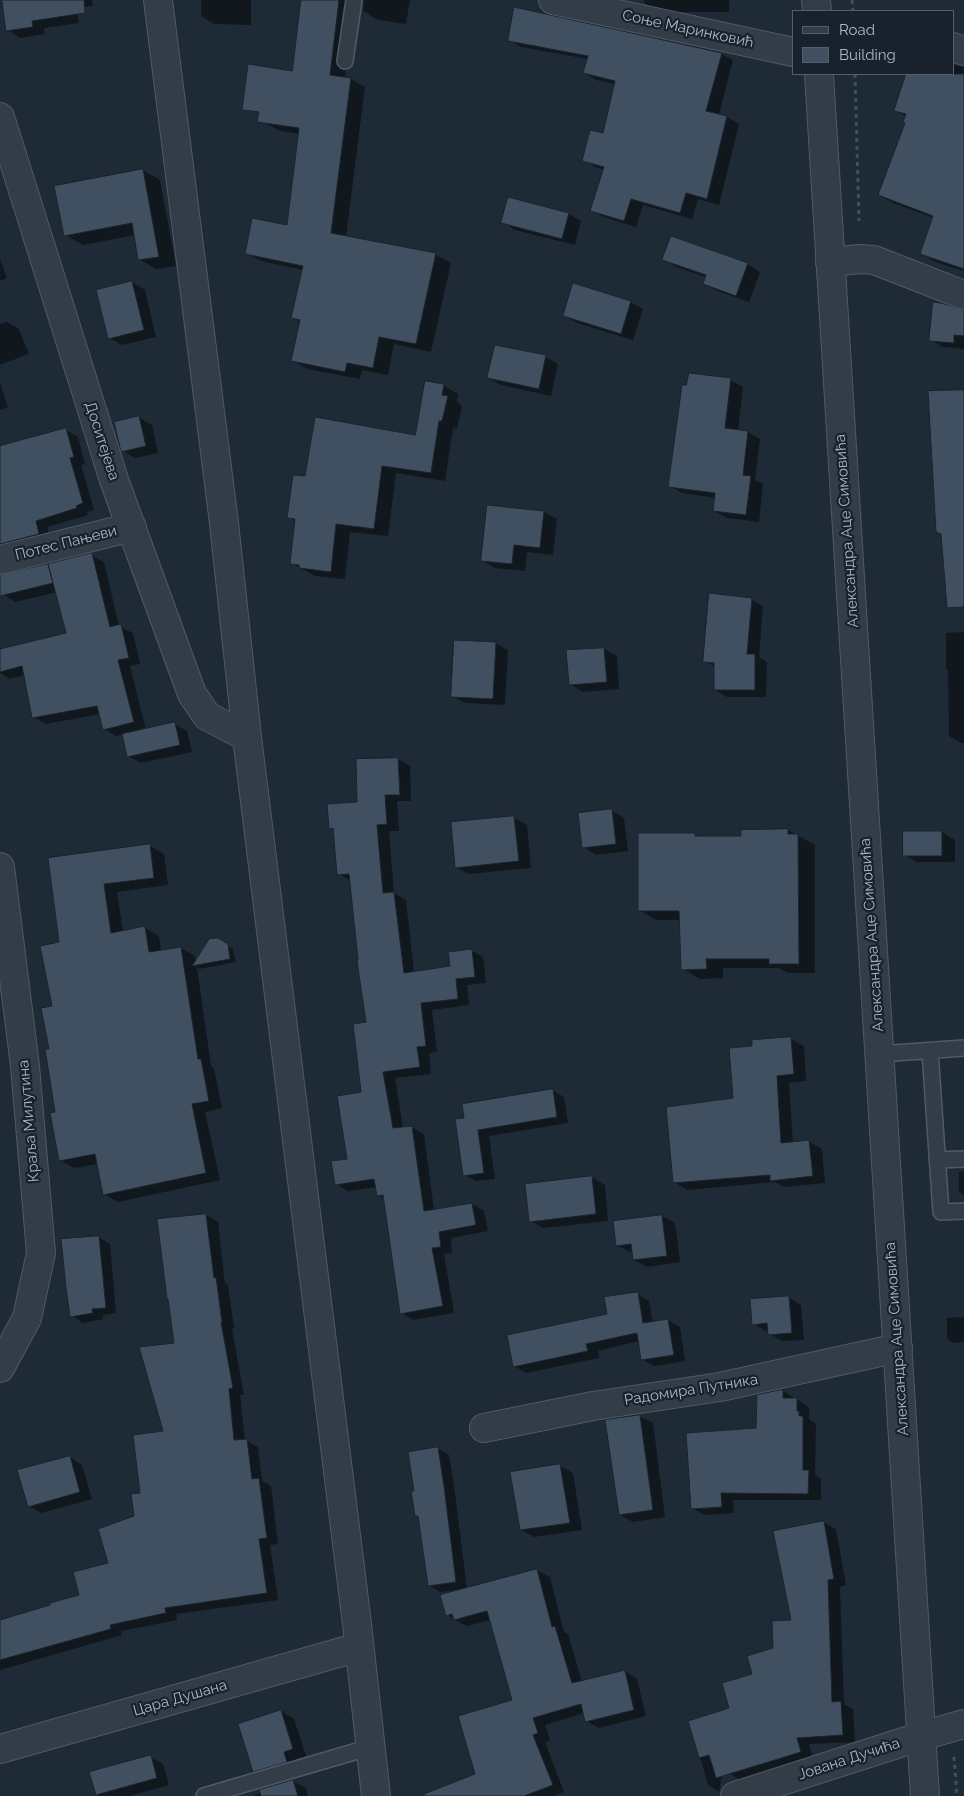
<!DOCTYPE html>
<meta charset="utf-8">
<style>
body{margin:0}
#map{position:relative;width:964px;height:1796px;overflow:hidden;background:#1e2b37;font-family:Raleway,sans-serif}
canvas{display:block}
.legend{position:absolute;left:792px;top:10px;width:162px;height:65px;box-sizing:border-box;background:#18222c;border:1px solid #535e69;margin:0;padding:6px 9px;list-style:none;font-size:15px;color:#acb7c5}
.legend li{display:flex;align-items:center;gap:10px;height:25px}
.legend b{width:25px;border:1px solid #535e69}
</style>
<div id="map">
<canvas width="964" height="1796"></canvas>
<ul class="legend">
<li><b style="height:6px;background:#323d48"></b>Road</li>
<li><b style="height:14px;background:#415060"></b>Building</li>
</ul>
</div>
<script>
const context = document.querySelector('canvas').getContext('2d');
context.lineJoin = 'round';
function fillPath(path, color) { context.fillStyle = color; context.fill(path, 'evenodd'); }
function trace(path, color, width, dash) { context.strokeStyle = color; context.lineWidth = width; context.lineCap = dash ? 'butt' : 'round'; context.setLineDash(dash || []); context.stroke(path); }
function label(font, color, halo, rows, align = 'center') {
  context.font = font + ' Raleway,sans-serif'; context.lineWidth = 4.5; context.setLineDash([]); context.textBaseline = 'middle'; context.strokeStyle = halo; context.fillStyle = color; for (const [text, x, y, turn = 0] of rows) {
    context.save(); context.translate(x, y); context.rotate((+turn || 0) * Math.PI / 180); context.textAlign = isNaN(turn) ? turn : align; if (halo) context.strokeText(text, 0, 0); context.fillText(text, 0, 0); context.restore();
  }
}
fillPath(new Path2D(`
 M5,0H92L93,6L76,8L79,23L44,28L45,34L20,38L8,30Z
 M201,0H251V25L214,24L201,16Z
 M302,0H410L406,24L378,20L363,11L364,1L361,3L353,16L345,78L351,79L365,87L346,237L436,255L451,263L431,352L394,344L388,375L362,370L360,379L308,369L293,361L300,322L293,318L303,270L261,261L246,253L288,226L300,134L280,131L265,123L293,72Z
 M644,0H729V12H665L657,10L644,3Z
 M509,40L721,54L733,60L719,115L727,117L739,124L719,205L698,199L692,219L643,205L636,227L603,217L591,210L604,170L595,167L584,160L603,134L616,84L596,80L585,73L588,59L521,47Z
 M953,62L954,65L964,67V271L935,262L922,254L934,218L893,203L879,195L906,122L907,117L895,110L907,74H953Z
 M143,170L160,180L176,266L156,269L139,259L135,235L83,245L65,235Z
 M569,214L581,221L575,245L515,230L503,222Z
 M0,259L7,278L0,281Z
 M664,260L747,264L760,272L749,302L717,291L704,283L706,277L676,267Z
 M132,282L145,290L156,337L122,345L109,338Z
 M630,302L643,309L633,340L577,323L565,316Z
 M964,311V349L943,347L931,340Z
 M7,322L19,329L29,354L0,365V324Z
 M546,357L558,364L551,396L501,385L489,378Z
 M730,380L743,387L738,431L748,432L760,439L755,480L763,484L759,522L727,518L714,511L716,498L682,493L670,486Z
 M0,383L8,407L0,410Z
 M444,386L458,394L457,402L462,406L457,429L453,428L445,481L396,473L388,536L350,532L345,579L315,576L291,563L296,522L289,517L306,477L416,436Z
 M139,418L152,425L158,453L135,458L123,451Z
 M66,430L78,437L85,464L81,465L94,510L87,512L88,515L47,527L51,541L0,554V447Z
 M488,506L544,512L557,519L553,555L527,552L525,571L495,568L482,560Z
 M91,555L104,562L119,626L133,633L140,664L130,666L146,730L175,724L187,731L192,752L141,763L128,756L124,734L116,736L104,729L100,714L46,724L33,717L25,675L10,679L0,673V650L67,634L57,592L15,602L3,594L0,576Z
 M751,599L763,606L759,657L767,662L766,697H727L715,690V667L705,661Z
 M964,632V743H961L949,736L948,670L946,669V633Z
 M495,643L508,650L505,705L465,703L452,696Z
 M604,649L617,656L619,689L583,692L570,684Z
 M398,759L410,766L411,801H397L399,831H389L394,893L406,900L414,972L451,968L471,950L483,957L486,983L467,985L469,1005L432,1010L437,1052L429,1053L431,1074L395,1078L403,1128L412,1127L424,1134L434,1210L472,1204L484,1211L488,1231L451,1238L452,1253L444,1254L454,1313L413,1320L401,1313L385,1199L378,1195L377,1187L348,1191L336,1184L348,1160L363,1093L367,1023L351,881L339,874L335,830L330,828L359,803Z
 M611,810L624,818L628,851L596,855L584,847Z
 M514,818L527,825L531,868L469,874L456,867Z
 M788,830L815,845V973H788L779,968H723V978L700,979L683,969L680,920H656L639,910V835H695L700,837H742Z
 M942,832L955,840V862H917L904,855Z
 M150,846L164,854L168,885L117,892L123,932L145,928L159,936L161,951L181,948L195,956L196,962L218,939L233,949L236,962L199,969L197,967L211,1066L214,1068L222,1108L205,1112L220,1180L118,1202L104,1194L98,1164L74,1168L60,1160L50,1050L61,943L50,859Z
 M791,1039L804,1046L806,1081L789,1083L793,1143L809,1142L822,1149L825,1183L784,1187L775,1182L687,1190L674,1182L735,1099L753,1048Z
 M552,1090L564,1097L568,1123L489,1136L495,1179L476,1181L464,1175L456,1120Z
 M964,1171V1195L959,1192V1172Z
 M592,1177L605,1185L608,1221L543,1228L531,1221Z
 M206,1215L218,1222L225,1284L228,1285L234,1328L232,1329L244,1395H240L245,1440L258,1447L262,1481L271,1486L278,1544L270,1545L278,1600L176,1614L177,1620L121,1631L122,1635L0,1670V1621L81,1596L110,1564L135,1517L141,1494L164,1432L175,1344Z
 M662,1216L675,1223L680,1262L647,1267L634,1260L633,1252H630L617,1245L614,1222Z
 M99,1237L110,1244L116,1313L103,1315V1319L83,1323L72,1316Z
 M637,1294L649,1301L653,1323L668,1320L680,1327L685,1361L654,1366L642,1359L639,1341L598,1351L599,1358L526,1373L514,1366L608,1315Z
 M788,1297L801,1305L804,1340L782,1341L770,1334L769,1331H766L754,1324Z
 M964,1317V1342L953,1343L947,1339V1318Z
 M783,1391L809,1407V1419L816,1424L815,1475L821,1479V1500H733L734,1513L705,1515L692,1508L758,1429Z
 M640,1416L653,1423L665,1517L633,1522L620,1515Z
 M437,1448L449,1455L455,1493L467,1589L537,1570L550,1577L564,1632L568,1634L582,1682L625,1671L637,1679L646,1716L599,1728L586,1721L584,1713L545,1725L550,1740L545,1742L564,1792L554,1796H467L514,1701L490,1620L468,1626L460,1623L448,1615L457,1590L440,1592L429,1585L420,1517L416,1515L415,1492Z
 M70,1457L82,1465L92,1499L41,1513L29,1506Z
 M560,1466L573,1473L582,1530L534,1537L521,1530Z
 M823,1522L836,1529L846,1585L840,1587L844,1704L853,1709L855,1742L809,1744L813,1759L741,1780L728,1773L726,1751L719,1792L708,1785L690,1722L731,1709L753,1675L774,1649L793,1621Z
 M281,1711L294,1719L306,1756L296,1759L300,1769L267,1778L254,1771Z
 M150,1757L163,1764L169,1785L130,1796H100L97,1794Z
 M293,1781L306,1788L308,1796H253Z`), '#0007');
const building = new Path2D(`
 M2,0H84L85,13L32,21L33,27L6,31Z
 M301,0H339L330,75L351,78L331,233L436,253L416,344L379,337L373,368L347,363L345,372L291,361L300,320L291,318L303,266L245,254L252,218L287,225L299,128L257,122L259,112L242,110L248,64L292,71Z
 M514,7L722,53L706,111L727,116L707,199L686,193L680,213L631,199L624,221L590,211L604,167L582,161L590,130L603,133L615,81L583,73L588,56L508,41Z
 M906,74H964V269L920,254L933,216L878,195L905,123L903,122L906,114L894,111Z
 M143,169L159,257L138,260L132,223L64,236L54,186Z
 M508,197L569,213L562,239L501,223Z
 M671,236L748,263L736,296L703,284L706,275L662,260Z
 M132,281L144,330L108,339L96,290Z
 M573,283L631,301L621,334L563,316Z
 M933,302L941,303L964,310V336L954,335V343L929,341Z
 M495,345L546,355L539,389L487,378Z
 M689,373L731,378L725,428L748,431L743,475L751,476L746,515L713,511L715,493L668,487L682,385H686Z
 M425,381L444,384L442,395L448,396L442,421H439L431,473L382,466L374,529L336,524L331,572L299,568V565L290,564L295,519L287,518L293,475L305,476L315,417L415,435Z
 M964,390V607L947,608L941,534L936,532L928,391Z
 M139,416L146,446L121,452L114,422Z
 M66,428L74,457L70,458L83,503L76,506L77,508L36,521L39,534L0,544V446Z
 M487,505L544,511L540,548L514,545L512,564L481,561Z
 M92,553L110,627L121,624L129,658L118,660L134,722L103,730L97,706L32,718L22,666L0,672V649L66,633L48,564Z
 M48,564L53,583L0,596V575Z
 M709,593L752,598L747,654H755V690H714V663L703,662Z
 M454,640L496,642L493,699L451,697Z
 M604,648L607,682L569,685L566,650Z
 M175,722L180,745L127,757L122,734Z
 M398,758L400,795H385L387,824L377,825L383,893L394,892L404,973L450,966L448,952L472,949L475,977L456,979L458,999L421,1003L426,1046L417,1047L420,1067L383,1072L393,1128L412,1126L424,1211L472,1203L476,1225L439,1232L441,1247L432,1248L443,1306L400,1314L383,1195L377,1196L374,1179L335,1185L331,1161L347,1159L337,1096L361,1092L353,1024L366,1022L357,961L358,960L349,874L337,875L333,828L329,829L327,804L357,802L356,759Z
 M612,809L616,844L582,848L578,813Z
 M514,816L519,861L455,868L451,822Z
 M788,829V834H798L799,964H769V959H706L707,969L681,970L679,911H638V833H695V836H741V830Z
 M903,831H942V856H903Z
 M150,844L154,878L104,884L111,933L145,926L149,952L181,947L198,1059H201L209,1101L192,1104L206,1173L103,1195L95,1154L59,1161L50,1113L55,1112L45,1049H49L41,1008L52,1006L40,946L59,942L48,858Z
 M218,938L228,944L230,959L192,966L209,939Z
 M791,1037L794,1074L777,1076L781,1143L809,1140L813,1176L770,1181V1175L673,1183L666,1107L733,1098L729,1048L752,1046V1040Z
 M553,1089L557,1117L478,1130L484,1173L463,1176L455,1119L464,1118L462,1104Z
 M592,1176L596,1214L529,1222L525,1184Z
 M206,1214L214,1278L216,1277L222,1322H221L233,1388L229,1389L234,1440L247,1439L252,1479L259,1478L267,1538L259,1539L267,1593L165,1608L166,1613L110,1625L111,1629L0,1660V1620L50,1605V1603L79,1595L73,1572L108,1563L98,1529L134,1516L131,1494L140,1493L133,1435L163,1431L139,1347L174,1343L168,1299H167L157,1219Z
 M662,1215L667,1256L633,1260L631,1244L616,1246L613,1221Z
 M99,1236L106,1308L92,1309L93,1313L70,1317L66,1288L61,1239Z
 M638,1292L643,1323L668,1319L674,1355L641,1360L637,1333L586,1344L588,1351L513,1367L507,1335L607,1314L604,1297Z
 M789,1296L792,1333L768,1335L767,1323L752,1325L750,1299Z
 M780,1390H783V1398H797V1411H799V1416H803V1470H809L808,1494L721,1493L722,1507L691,1509L686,1433L756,1428L757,1395Z
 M640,1415L653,1510L619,1515L605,1420Z
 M438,1447L444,1486L456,1582L428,1586L418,1516H415L411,1491H414L408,1452Z
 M70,1456L80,1492L28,1507L17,1470Z
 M560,1464L570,1523L520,1530L510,1472Z
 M824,1521L834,1579L828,1580L832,1702L841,1701L843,1735L797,1738L801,1752L716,1778L709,1755L699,1758L688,1721L729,1708L722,1683L752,1674L747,1656L773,1648L772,1621L791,1620L773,1531Z
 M537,1569L552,1627L555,1626L572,1683L625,1670L634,1710L585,1722L581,1704L533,1718L538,1733L533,1735L553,1785L524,1796H424V1794L475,1774L458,1716L512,1700L487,1611L454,1620L452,1614L446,1616L440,1595Z
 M281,1710L293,1749L284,1752L287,1762L253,1772L238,1724Z
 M151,1755L157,1778L96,1795L89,1772Z
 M293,1780L298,1796H261L259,1790Z`);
fillPath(building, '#415060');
trace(building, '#19242e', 1);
const service = new Path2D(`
 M345,61L354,0
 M930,1051L941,1212L964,1211
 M880,1054L964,1048
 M937,1160L964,1159
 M204,1796L371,1747`);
const minor = new Path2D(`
 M158,0L224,523L247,737L357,1624L376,1796
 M553,0L793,52
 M953,47L964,51
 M0,117L114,480L192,694L207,716L247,737
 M830,262L860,259L874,260L964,295
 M0,560L132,527
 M0,867L25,1066L41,1253L27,1318L0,1368
 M484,1428L593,1406L720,1387L898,1348
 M0,1749L359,1647
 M735,1796L922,1736L964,1724`);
const tertiary = new Path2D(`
 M816,0L817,11
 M819,74L925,1796`);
trace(service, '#4f5a66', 18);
trace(minor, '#4f5a66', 30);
trace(tertiary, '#4f5a66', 30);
trace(new Path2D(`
 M852,0L853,11
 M855,74L859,221
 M954,1757L957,1796`), '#3b5353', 3, [4, 4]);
trace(service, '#323d48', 15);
trace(minor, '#323d48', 28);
trace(tertiary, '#323d48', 28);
label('15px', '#acb7c5', '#18222c', [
 ["Соње Маринковић",688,29,12],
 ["Доситејева",102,441,72],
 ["Александра Аце Симовића",847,531,-94],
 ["Потес Пањеви",66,543,-14],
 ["Александра Аце Симовића",872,935,-94],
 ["Краља Милутина",29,1121,-95],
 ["Александра Аце Симовића",897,1339,-94],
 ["Радомира Путника",691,1390,-9],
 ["Цара Душана",180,1698,-16],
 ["Јована Дучића",849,1759,-18]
]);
</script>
